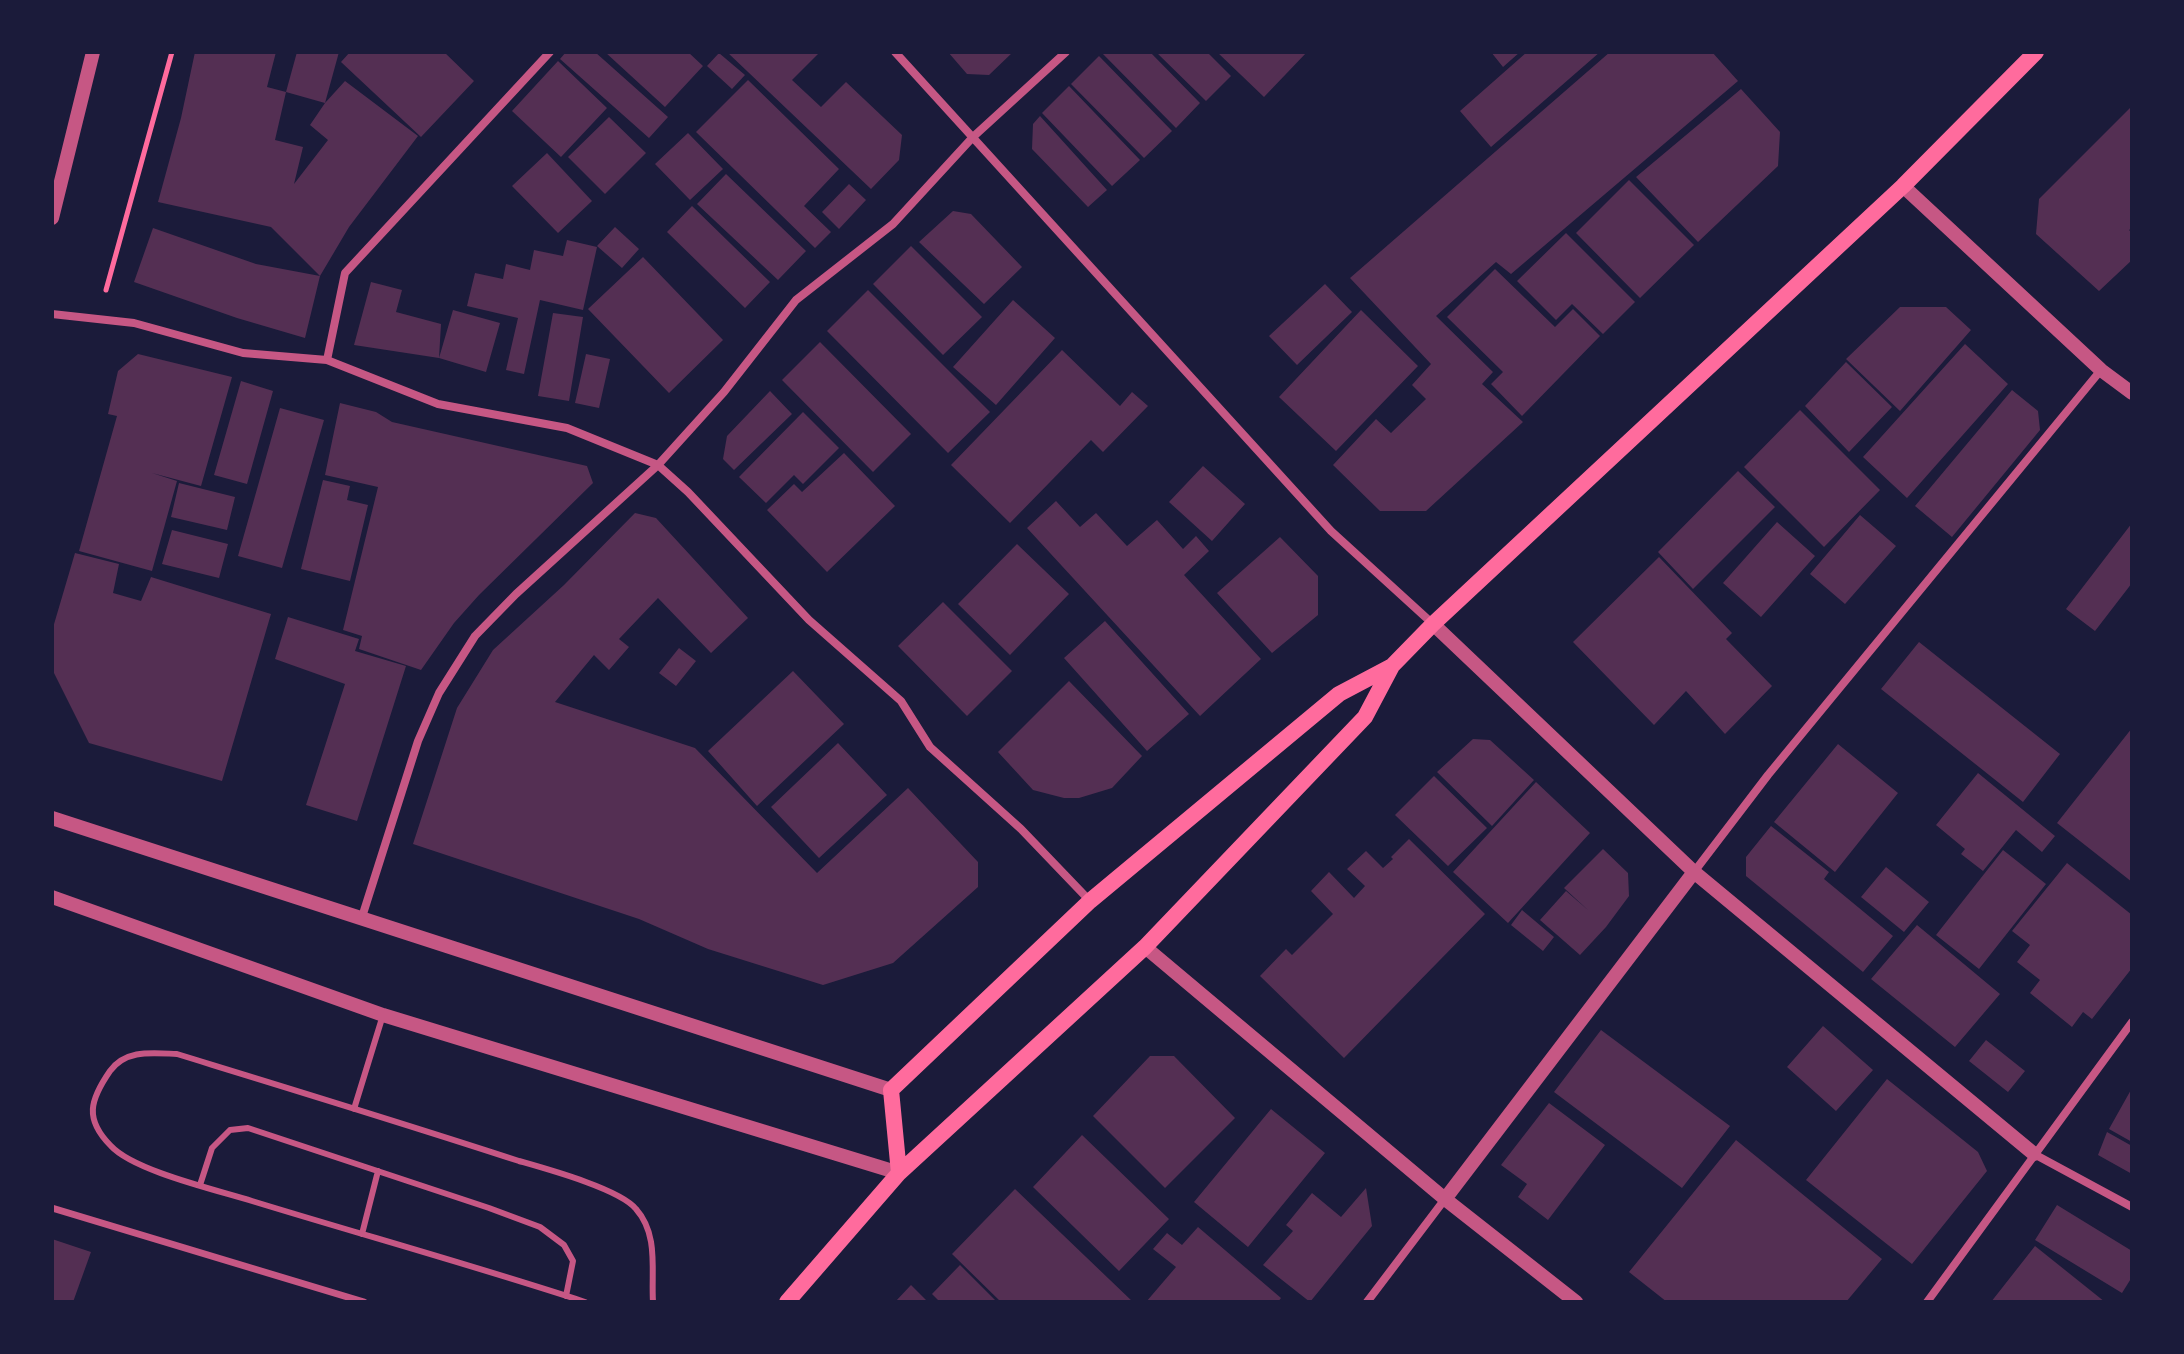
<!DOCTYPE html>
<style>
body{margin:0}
#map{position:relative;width:2184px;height:1354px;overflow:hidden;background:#1b1b3a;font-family:"Titillium Web",sans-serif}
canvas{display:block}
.frame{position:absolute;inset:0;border:54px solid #1b1b3a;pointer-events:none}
</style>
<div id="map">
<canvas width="2184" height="1354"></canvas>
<div class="frame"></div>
</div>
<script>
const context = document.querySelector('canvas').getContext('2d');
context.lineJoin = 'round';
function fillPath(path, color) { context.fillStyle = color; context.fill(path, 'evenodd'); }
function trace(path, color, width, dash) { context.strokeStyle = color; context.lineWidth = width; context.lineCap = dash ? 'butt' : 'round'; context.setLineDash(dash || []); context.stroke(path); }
fillPath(new Path2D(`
 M195,52H276L267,87L286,92L297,52H339L325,103L286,92L275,140L303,147L294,184L328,140L310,125L325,103L345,81L418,136L349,227L320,276L305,338L237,318L134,282L153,228L256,264L320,276L271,227L158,202L181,118Z
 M350,52H444L474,81L421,137L341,62Z
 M566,52H595L668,117L649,138L560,59Z
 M605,52H688L703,66L665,107Z
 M727,52H820L792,80L821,107L846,82L902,135L899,160L871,189Z
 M948,52H1013L989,75L967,74Z
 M1101,52H1150L1200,103L1176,128Z
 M1156,52H1207L1231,76L1206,101Z
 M1217,52H1307L1264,97Z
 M1491,52H1520L1503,67Z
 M1527,52H1600L1491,147L1460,111Z
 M1610,52H1712L1738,81L1511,274L1496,262L1436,316L1493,372L1482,384L1523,422L1426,511H1380L1333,465L1376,419L1391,433L1426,399L1412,385L1431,364L1350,278Z
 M719,53L745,75L732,89L707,66Z
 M1099,56L1172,131L1144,158L1071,84Z
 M558,61L607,108L561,157L512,111Z
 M748,80L839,169L804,206L831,232L815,248L696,132Z
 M1069,86L1140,160L1112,186L1042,113Z
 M1741,89L1780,132L1778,166L1698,242L1636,177Z
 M2132,106V228L2129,230L2132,233V260L2099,291L2036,234L2039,199Z
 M1040,116L1107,190L1088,207L1032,149L1033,124Z
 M609,117L646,153L605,194L568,157Z
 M688,133L723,169L690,200L655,164Z
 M547,153L592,201L558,233L512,186Z
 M726,174L806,251L778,280L697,204Z
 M1629,180L1694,245L1640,298L1576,233Z
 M849,184L866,200L839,229L822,212Z
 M692,206L770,282L745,308L667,232Z
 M953,211L971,214L1022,267L984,304L919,242Z
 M615,227L639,249L622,268L597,246Z
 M1566,233L1635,302L1603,334L1572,304L1556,320L1517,281Z
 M567,240L597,247L583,310L540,300L524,374L506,370L518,318L467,306L475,273L503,279L506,264L530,270L534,250L563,256Z
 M911,246L982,317L943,355L873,284Z
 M643,257L723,340L669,393L588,309Z
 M1495,269L1555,327L1573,309L1600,336L1522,416L1491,384L1503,372L1447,317Z
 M371,282L402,290L396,312L441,324L439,358L354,345Z
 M1325,284L1352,312L1297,365L1269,336Z
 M868,290L990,412L948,453L827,331Z
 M1013,300L1055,338L996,405L953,367Z
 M1900,307H1946L1971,330L1900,411L1846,359Z
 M453,310L500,323L486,372L439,358Z
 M1361,310L1418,366L1336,451L1279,397Z
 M553,313L583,317L569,401L538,396Z
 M820,342L911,434L873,472L782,380Z
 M1965,344L2008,384L1907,498L1863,457Z
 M1062,350L1120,406L1132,392L1148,406L1103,452L1091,440L1010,523L951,465Z
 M138,354L232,377L201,486L152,473L177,481L152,571L79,551L117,416L108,414L118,371Z
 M586,354L610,359L599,408L575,403Z
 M1846,362L1892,407L1849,452L1805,406Z
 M241,381L273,391L247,484L214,475Z
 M2012,390L2038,411L2040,430L1952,537L1915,506Z
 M770,391L792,414L734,470L723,459L727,436Z
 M340,403L376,412L392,422L587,466L593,483L479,595L454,623L421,670L359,649L362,636L343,630L378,487L325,475Z
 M280,408L324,420L282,568L238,556Z
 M1800,410L1880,490L1824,547L1744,467Z
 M803,412L839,448L803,484L794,475L766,503L739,477Z
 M844,453L895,506L827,572L767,510L794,484L802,492Z
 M1203,466L1245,504L1212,541L1169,502Z
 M1738,471L1775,507L1693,589L1658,552Z
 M323,480L350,486L347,500L368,505L350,581L301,569Z
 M179,483L235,497L227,530L171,517Z
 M1056,501L1080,527L1096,513L1127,546L1157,520L1183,549L1196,536L1209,551L1184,575L1261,659L1200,716L1027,528Z
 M635,513L656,518L748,618L711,653L658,598L619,639L629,647L609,670L594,655L555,702L695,748L817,873L908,788L978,862V887L893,963L823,985L708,949L639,919L413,844L457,708L493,650L564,585Z
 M1860,515L1896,546L1845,604L1810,574Z
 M1777,522L1815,556L1761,617L1723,583Z
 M2132,523V583L2095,631L2066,609Z
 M172,530L228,544L219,578L162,564Z
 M1280,537L1318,576V615L1272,653L1217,593Z
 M1017,544L1069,594L1010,655L958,604Z
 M75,553L119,564L113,593L141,601L151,577L271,614L222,781L89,743L52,669V631Z
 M1659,557L1732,633L1726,639L1772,686L1725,734L1686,691L1654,725L1573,642Z
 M943,602L1012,671L967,716L898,646Z
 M288,617L359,639L355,651L406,666L357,821L306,805L345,684L275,659Z
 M1105,621L1189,714L1147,751L1064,658Z
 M1919,642L2060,754L2023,802L1881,689Z
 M679,648L696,661L676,686L659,673Z
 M793,671L844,724L757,806L708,751Z
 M1069,681L1142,756L1112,788L1079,798H1064L1033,790L998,752Z
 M2132,728V882L2057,823Z
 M1473,739L1490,740L1534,780L1492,826L1437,772Z
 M838,743L887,795L819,858L771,807Z
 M1838,744L1898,793L1835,872L1774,822Z
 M1978,773L2055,836L2042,852L2016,830L1983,871L1961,854L1965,849L1936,825Z
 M1434,776L1487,828L1448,866L1395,815Z
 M1536,782L1590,833L1508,923L1453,872Z
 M1771,826L1829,872L1824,879L1893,936L1863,972L1746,876V857Z
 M1409,839L1485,914L1344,1058L1260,976L1286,949L1292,955L1333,914L1311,891L1329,872L1354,898L1365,886L1347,869L1366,851L1383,868L1393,859L1391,857Z
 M1603,849L1628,873L1629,896L1606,927L1580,955L1540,920L1566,891L1588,910L1564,888Z
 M2003,850L2046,884L1979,969L1936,935Z
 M2067,863L2132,915V968L2092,1019L2083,1012L2072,1027L2030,993L2040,980L2017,962L2030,945L2012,931Z
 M1886,867L1929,902L1904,932L1861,897Z
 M1522,910L1554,937L1543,951L1511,925Z
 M1917,925L2000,994L1955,1047L1871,979Z
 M1823,1026L1873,1070L1836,1111L1787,1067Z
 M1601,1030L1730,1126L1682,1188L1554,1092Z
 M1986,1040L2025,1071L2008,1092L1969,1061Z
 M1150,1056H1174L1235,1118L1165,1188L1093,1116Z
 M1887,1079L1978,1152L1987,1171L1912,1264L1806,1180Z
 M2132,1088V1142L2109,1129Z
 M1549,1103L1605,1145L1548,1220L1518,1197L1527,1184L1501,1165Z
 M1271,1109L1325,1153L1248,1247L1194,1202Z
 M2107,1132L2132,1146V1174L2098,1155Z
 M1082,1135L1169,1219L1119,1271L1033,1187Z
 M1736,1140L1882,1259L1846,1302H1667L1629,1272Z
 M1366,1188L1372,1226L1310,1302L1263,1265L1293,1231L1286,1225L1312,1193L1341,1217Z
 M1015,1189L1133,1302H1001L952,1254Z
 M2057,1205L2132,1251V1277L2122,1293L2035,1240Z
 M1198,1227L1281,1298L1278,1302H1146L1176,1267L1153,1249L1167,1233L1182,1245Z
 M52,1239L91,1252L73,1302H52Z
 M2035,1246L2105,1302H1991Z
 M960,1265L997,1302H940L932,1294Z
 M911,1285L928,1302H895Z`), '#542f53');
trace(new Path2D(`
 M106,290L172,52`), '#ff6b9d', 5);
trace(new Path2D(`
 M354,1109L383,1015
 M200,1185L212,1148L230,1130L248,1128L489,1208L540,1227L564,1245L573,1261L566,1296
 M362,1234L378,1171
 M585,1302C475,1266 363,1235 252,1201C217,1190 134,1171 111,1146C84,1119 90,1100 110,1071C126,1049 152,1053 177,1054C291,1089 406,1124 519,1161C547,1169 620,1189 636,1209C659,1235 651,1270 653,1302`), '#c65784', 6);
trace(new Path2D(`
 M52,1208L364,1302`), '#c65784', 7);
trace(new Path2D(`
 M895,52L1331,531L1433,624
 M52,314L134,323L243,353L327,360L438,404L567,428L658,465L688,492L809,620L901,701L930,747L1021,829L1090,901
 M327,360L345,273L550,52
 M1694,872L1768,775L2101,370
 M362,917L418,741L439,693L475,636L516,594L658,465L724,392L796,300L893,224L973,137L1066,52
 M2034,1154L2132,1207
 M1367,1302L1445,1199
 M1927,1302L2132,1022`), '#c65784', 8);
trace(new Path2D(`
 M1903,186L2101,370L2132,393
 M52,218L93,52
 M1433,624L1694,872L2034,1154
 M52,818L891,1090
 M52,897L383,1015L899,1173
 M1145,947L1445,1199L1576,1302
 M1445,1199L1694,872`), '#c65784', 14);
trace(new Path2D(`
 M899,1173L891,1090L1090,901L1339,694L1392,666
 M787,1302L899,1173L1145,947L1365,717L1392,666L1433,624L1903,186L2036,52`), '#ff6b9d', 16);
</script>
